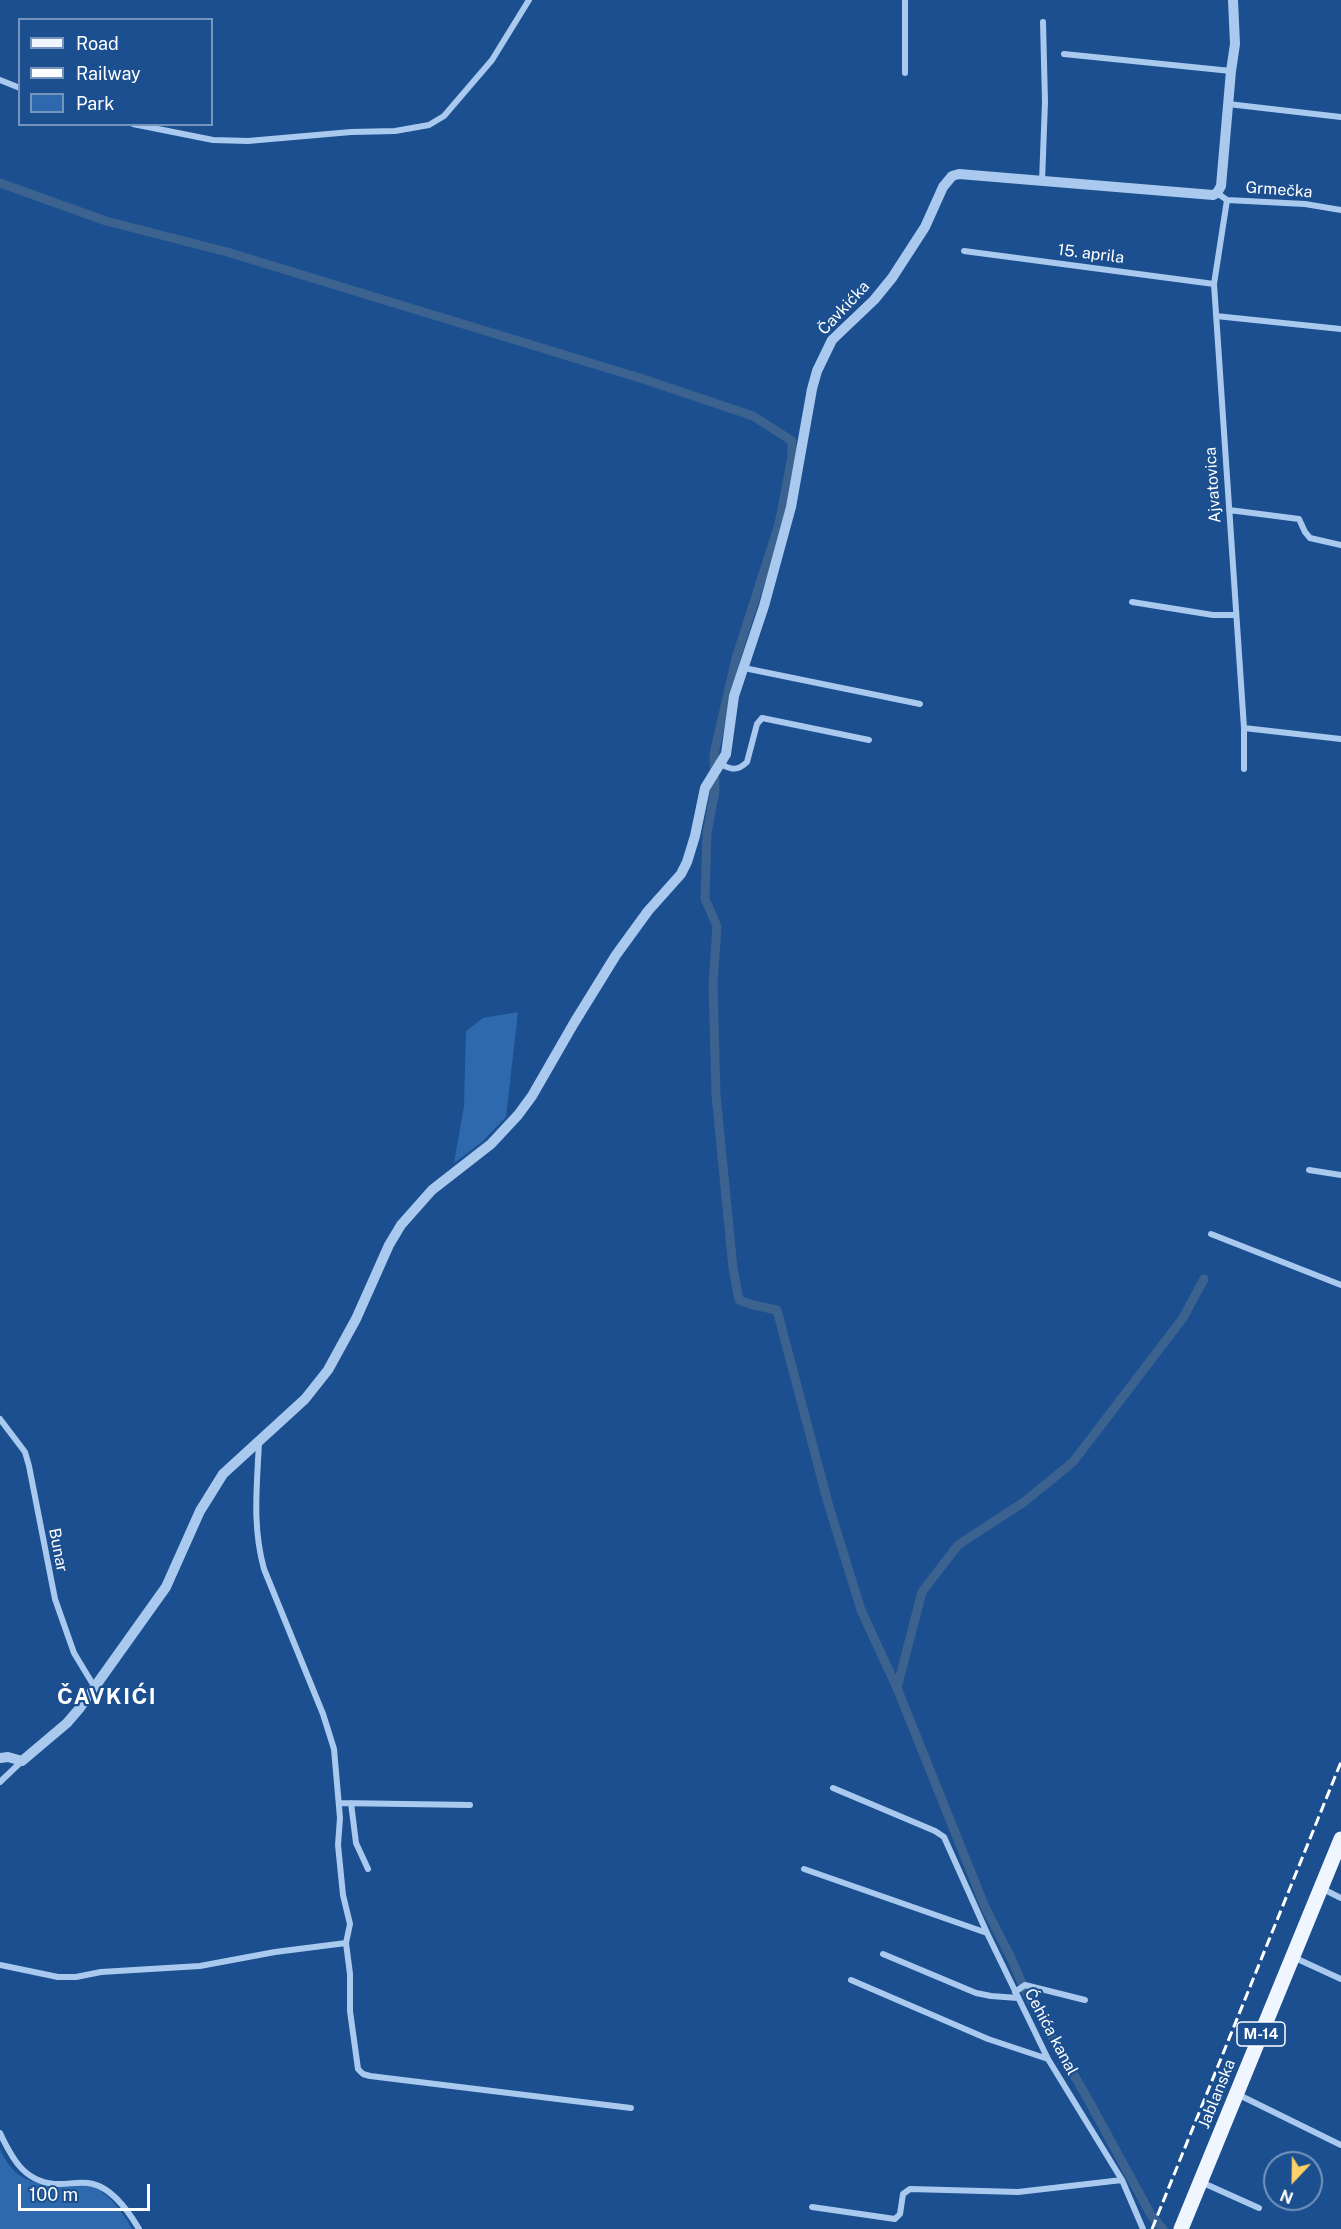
<!DOCTYPE html>
<meta charset="utf-8">
<style>
body{margin:0}
#map{position:relative;width:1341px;height:2229px;overflow:hidden;background:#1b4f8f;font-family:"Public Sans",sans-serif}
canvas{display:block}
.legend{position:absolute;left:18px;top:18px;width:195px;height:108px;box-sizing:border-box;background:#1b4f8f;border:2px solid #7695bc;margin:0;padding:8px 10px;list-style:none;font-size:18px;color:#fff}
.legend li{display:flex;align-items:center;gap:12px;height:30px}
.legend b{width:30px;border:2px solid #7695bc}
.north{position:absolute;left:1263px;top:2151px;width:60px;height:60px;box-sizing:border-box;background:#1b4f8f;border:2px solid #7695bc;border-radius:50%;rotate:202deg;font-size:16px;font-weight:700;line-height:24px;text-align:center;color:#fff}
.north::after{content:'';display:block;margin:auto;width:21px;height:27px;background:#ffd166;clip-path:polygon(50% 0,100% 100%,50% 72%,0 100%)}
.scale{position:absolute;left:18px;top:2184px;width:132px;height:27px;box-sizing:border-box;border:3px solid #fff;border-top:0;padding-left:8px;font-size:18px;line-height:21px;white-space:nowrap;color:#fff;-webkit-text-stroke:4px #1b4f8f;paint-order:stroke}
</style>
<div id="map">
<canvas width="1341" height="2229"></canvas>
<ul class="legend">
<li><b style="height:8px;background:#f0f6ff"></b>Road</li>
<li><b style="height:8px;background:#fff"></b>Railway</li>
<li><b style="height:16px;background:#2e69ad"></b>Park</li>
</ul>
<div class="north">N</div>
<div class="scale">100 m</div>
</div>
<script>
const context = document.querySelector('canvas').getContext('2d');
context.lineJoin = 'round';
function fillPath(path, color) { context.fillStyle = color; context.fill(path, 'evenodd'); }
function trace(path, color, width, dash) { context.strokeStyle = color; context.lineWidth = width; context.lineCap = dash ? 'butt' : 'round'; context.setLineDash(dash || []); context.stroke(path); }
function label(font, color, halo, rows, align = 'center') {
  context.font = font + ' "Public Sans",sans-serif'; context.lineWidth = 4.5; context.setLineDash([]); context.textBaseline = 'middle'; context.strokeStyle = halo; context.fillStyle = color; for (const [text, x, y, turn = 0] of rows) {
    context.save(); context.translate(x, y); context.rotate((+turn || 0) * Math.PI / 180); context.textAlign = isNaN(turn) ? turn : align; if (halo) context.strokeText(text, 0, 0); context.fillText(text, 0, 0); context.restore();
  }
}
fillPath(new Path2D(`
 M518,1012L506,1117L482,1142L454,1163L464,1106L466,1031L483,1018Z
 M0,2149C14,2180 31,2184 63,2185C70,2186 80,2182 87,2184C104,2188 125,2214 132,2229H0Z`), '#2e69ad');
trace(new Path2D(`
 M0,183L106,221L227,252L640,378L753,416L792,441V457L779,524L736,658L714,754L715,791L707,833L705,899L717,926L713,983L716,1095L733,1268L739,1300L753,1305L777,1310L828,1503L861,1610L897,1688L985,1907L1011,1958L1025,1990L1089,2101L1151,2215L1163,2229
 M897,1688L922,1592L958,1545L1024,1502L1073,1462L1183,1318L1204,1279`), '#3c6290', 9);
trace(new Path2D(`
 M1064,54L1231,71
 M905,73V0
 M0,80L20,88
 M1228,104L1341,117
 M133,124L213,140L248,141L351,132L395,131L429,125L444,116L492,60L529,0
 M1042,182L1045,102L1043,22
 M1217,193L1227,200L1305,204L1341,210
 M1227,200L1214,284L1244,728V769
 M964,251L1214,284
 M1216,316L1341,329
 M1229,510L1299,519L1305,532L1310,538L1341,545
 M1132,602L1213,615H1236
 M744,668L920,704
 M1244,728L1341,739
 M721,764C731,770 738,771 747,762L757,724L762,718L869,740
 M1309,1170L1341,1175
 M1211,1234L1341,1285
 M0,1419L25,1452L29,1466L55,1599L74,1653L94,1686
 M259,1442C257,1486 252,1526 264,1569L323,1714L334,1749L340,1818L338,1845L343,1895L350,1924L346,1943L350,1974V2011L358,2069L363,2074L370,2076L631,2108
 M0,1782L22,1761
 M833,1788L935,1831L944,1837L987,1933L1048,2059L1122,2180L1143,2229
 M339,1803L470,1805
 M351,1803L356,1843L368,1869
 M804,1869L987,1933
 M1323,1889L1341,1898
 M883,1954L976,1993L991,1996L1018,1998
 M1293,1957L1341,1979
 M0,1965L58,1977H76L101,1972L200,1966L275,1952L346,1943
 M851,1980L988,2039L1048,2059
 M1015,1992L1025,1985L1085,2000
 M1237,2094L1341,2145
 M0,2133C13,2161 26,2184 60,2184C70,2184 82,2181 93,2184C113,2189 129,2212 139,2229
 M1201,2182L1259,2208
 M812,2207L895,2219L900,2214L903,2194L910,2189L1018,2192L1122,2180`), '#a9c9ee', 6);
trace(new Path2D(`
 M0,1758L8,1757L22,1761L67,1723L79,1709L166,1587L200,1511L223,1474L305,1399L328,1370L356,1319L389,1245L401,1225L432,1190L491,1144L518,1115L532,1096L574,1023L616,955L648,911L681,874L687,862L695,836L705,788L726,754L734,696L764,606L791,507L812,389L817,371L832,340L874,300L892,278L925,227L943,187L952,176L959,174L1213,195L1217,193L1221,186L1231,71L1235,44L1233,0`), '#a9c9ee', 10);
trace(new Path2D(`
 M1181,2229L1341,1839`), '#f0f6ff', 15);
trace(new Path2D(`
 M1152,2229L1341,1762`), '#fff', 3, [10, 4.5]);
for (const [x, y, w] of [
 [1261,2034,48]
]) { const box = new Path2D(); box.roundRect(x - w / 2, y - 12, w, 24, 4.5); context.fillStyle = '#1b4f8f'; context.fill(box); trace(box, '#fff', 1.5); }
label('bold 15px', '#fff', null, [
 ["M-14",1261,2034]
]);
label('16px', '#fff', '#1b4f8f', [
 ["Grmečka",1279,190,4],
 ["15. aprila",1091,254,7],
 ["Čavkićka",844,308,-47],
 ["Ajvatovica",1213,485,-94],
 ["Bunar",58,1550,79],
 ["Ćehića kanal",1051,2032,62],
 ["Jablanska",1217,2094,-68]
]);
context.letterSpacing = '1.5px';
label('bold 22px', '#fff', '#1b4f8f', [
 ["ČAVKIĆI",107,1697]
]);
context.letterSpacing = '0px';
</script>
